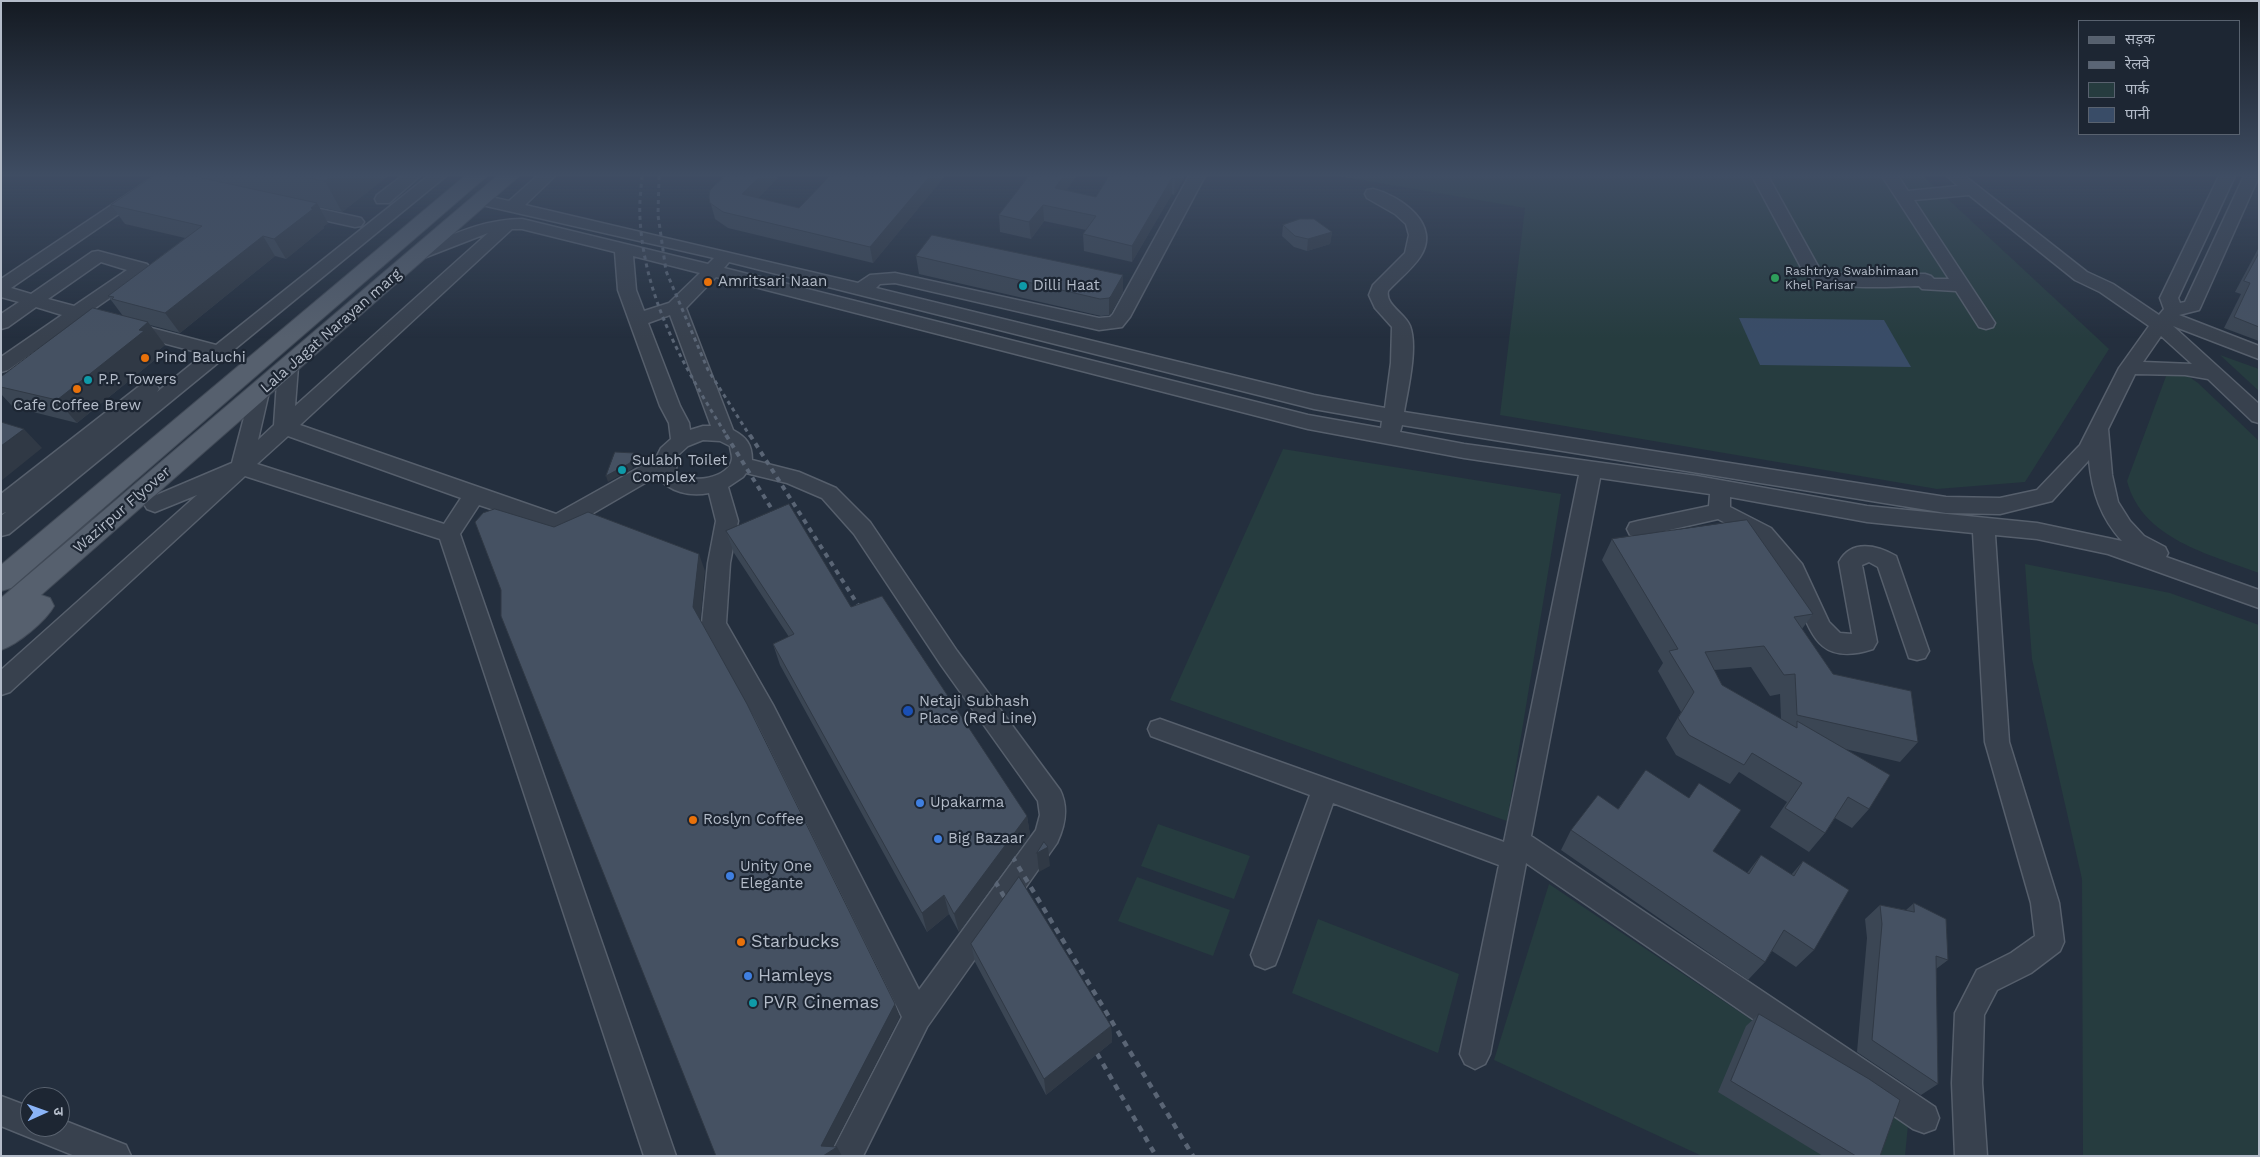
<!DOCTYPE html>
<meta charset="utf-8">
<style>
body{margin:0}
#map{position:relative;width:2260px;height:1157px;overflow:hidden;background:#242f3e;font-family:"Work Sans","Noto Sans Devanagari",sans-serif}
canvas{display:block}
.frame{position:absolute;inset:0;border:2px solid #b4bcc9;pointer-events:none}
.legend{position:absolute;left:2078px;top:20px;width:162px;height:115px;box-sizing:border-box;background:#1d2633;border:1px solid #59626f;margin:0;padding:6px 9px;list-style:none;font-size:15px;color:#b4bcc9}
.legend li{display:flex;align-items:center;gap:10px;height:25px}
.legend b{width:25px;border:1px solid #59626f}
.north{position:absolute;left:20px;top:1087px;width:50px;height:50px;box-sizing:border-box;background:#1d2633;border:1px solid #59626f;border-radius:50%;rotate:88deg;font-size:14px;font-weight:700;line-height:20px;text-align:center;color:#b4bcc9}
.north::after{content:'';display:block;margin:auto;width:18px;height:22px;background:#8ab4f8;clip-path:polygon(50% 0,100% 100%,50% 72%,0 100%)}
</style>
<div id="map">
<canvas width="2260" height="1157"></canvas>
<div class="frame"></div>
<ul class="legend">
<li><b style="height:6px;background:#56606e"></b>सड़क</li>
<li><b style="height:6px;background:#5a6575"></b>रेलवे</li>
<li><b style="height:14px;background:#263c3f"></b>पार्क</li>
<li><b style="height:14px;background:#394c67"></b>पानी</li>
</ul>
<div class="north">उ</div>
</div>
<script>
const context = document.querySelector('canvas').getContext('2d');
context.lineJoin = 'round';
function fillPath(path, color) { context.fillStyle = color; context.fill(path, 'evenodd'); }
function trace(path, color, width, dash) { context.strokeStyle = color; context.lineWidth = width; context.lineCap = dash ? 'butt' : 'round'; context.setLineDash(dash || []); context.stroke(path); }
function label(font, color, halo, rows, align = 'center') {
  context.font = font + ' "Work Sans",sans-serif'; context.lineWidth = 4.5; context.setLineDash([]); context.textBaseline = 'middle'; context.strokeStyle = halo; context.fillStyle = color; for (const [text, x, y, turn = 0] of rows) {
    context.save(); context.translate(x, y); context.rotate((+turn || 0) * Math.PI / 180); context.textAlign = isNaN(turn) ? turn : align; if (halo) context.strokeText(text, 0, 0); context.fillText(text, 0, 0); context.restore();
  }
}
fillPath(new Path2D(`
 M1338,176H1923L2109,349L2025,482L1937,489L1500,415L1525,208Z
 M2220,355L2259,369V391Z
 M2168,371L2182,372L2198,383L2259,441V573C2209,554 2142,539 2127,481Z
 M1283,449L1561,494L1507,821L1170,700Z
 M2025,564L2170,593L2259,625V1156H2083L2082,879L2032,659Z
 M1158,824L1250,856L1234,899L1141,866Z
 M1137,877L1230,910L1213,956L1118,921Z
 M1549,884L1908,1125L1905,1156H1702L1494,1060Z
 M1318,919L1459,974L1438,1053L1292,993Z`), '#263c3f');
fillPath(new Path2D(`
 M1739,318L1884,320L1911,367L1760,365Z`), '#394c67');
const minor = new Path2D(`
 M155,176H174L11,288L31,294L92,252L98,251L147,264L150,268L147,272L91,311L95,316L93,320L86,322L79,320L8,370L1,372V357L62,315L36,307L8,327L1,329V314L19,302L1,297V279ZM101,262L127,270L74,306L48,299Z
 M402,176H420L389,203H377L375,199L377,195Z
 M428,176H446L9,534L1,536V516L6,512L1,514V494L142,384L149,382L156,384L159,389L157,392L204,354L122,332L120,328L122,324L129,322L216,345Z
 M537,176H555L525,205L858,283L870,275L895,273L1099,318L1110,317L1113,314L1189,176H1205L1130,317L1122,327L1099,330L895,283L880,284L876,288L1314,395L1385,408L1391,363L1392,327L1375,308L1369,295L1373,285L1405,253L1409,235L1406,224L1395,214L1367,198L1365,194L1367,190L1373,189C1401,196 1442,225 1420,257C1412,269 1398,280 1388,291C1385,305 1405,313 1410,326C1418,347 1408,389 1404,412L1946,497L2000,498L2037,490L2080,445L2119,368L2149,326L2100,292L2075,280L1969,195L1914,200L1995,323L1993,327L1986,329L1979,327L1956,291L1922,289L1919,286C1893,286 1818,293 1803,271L1752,176H1768L1819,268L1826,273L1925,274L1931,276L1934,279H1949L1882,176H1898L1908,191L1958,186L1947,176H1965L2087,272L2113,284L2159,315L2164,309L2160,298L2219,176H2235L2178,298L2180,303L2185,302L2244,176H2259L2201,306L2199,310L2179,315L2259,346V359L2173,326L2259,404V423L2252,421L2208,379L2185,375L2135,374L2108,429L2112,475L2118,502L2130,521L2144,536L2165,547L2168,553L2166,557L2259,590V608L2108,554L2037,539L1995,535L2009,742L2059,903L2064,942L2060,951L2031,973L1997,990L1984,1015L1982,1083L1987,1156H1955L1952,1083L1955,1013L1977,970L2011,953L2035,936L2031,903L1985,742L1973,533L1867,522L1730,497V507L1771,528L1802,564L1829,622L1840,633L1852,634L1839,562C1851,539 1877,545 1896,556L1929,651L1925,658L1917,660L1909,658L1878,567L1869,562L1862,565L1877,642L1873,649C1806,671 1810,614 1785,574C1779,565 1763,546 1755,539C1744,531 1730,526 1718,519L1638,537L1630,535L1627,529L1630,523L1638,521L1709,506L1710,494L1600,478L1531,836L1935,1107L1939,1118L1935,1129L1924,1133L1913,1129L1526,863L1490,1054L1485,1064L1475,1069L1465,1064L1460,1054L1499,865L1333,803L1279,955L1275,965L1265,969L1255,965L1251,955L1310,795L1151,736L1148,729L1151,722L1160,719L1504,842L1579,475L1464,458L1308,429L716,277L686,308L733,430C746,437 752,444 752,460L799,472L836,488L870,522L957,651L1060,790C1069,808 1065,826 1057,843L927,1027L863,1156H830L902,1017L755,719L702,623L708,563L716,521L709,493C690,497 669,492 657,476L566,529L558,531L479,505L460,534L676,1156H644L440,539L245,476L10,692L1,695V670L197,495L155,512L147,509L144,504L147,499L232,463L252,387L259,385L266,387L269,392L258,440L274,425L278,367L281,363L288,361L295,363L298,367L295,406L488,233L421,259L415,258L412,254L415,250C450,236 483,219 522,219L708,264L714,258L482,205L476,204L474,200L476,196L482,195L509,201ZM522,229L615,252L618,290L660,406L669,423L671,439L661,448L656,458L556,514L300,425L512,229ZM633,256L700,273L669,303L644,311L636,290ZM729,262L1314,409L1382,421L1381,428L1308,415L724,268ZM670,315L711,426H703L690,430L689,423L680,406L648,323ZM2161,336L2192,364L2143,362ZM1402,425L1946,513L2000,514L2052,501L2089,460C2092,492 2101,518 2122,541L2037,523L1867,506L1697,476L1464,444L1400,432ZM288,436L461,498L444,524L257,464ZM703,440L720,441L730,446C730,449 732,454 732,458C731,478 689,486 676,471L677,456L688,446ZM746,473L787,483L822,498L854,534L941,665L1038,801L1040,815L1036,830L919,990L773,705L726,623L730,563L738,521L728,487L743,477Z
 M293,203L361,218L364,222L361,226L355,227L287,212L285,208L287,204Z
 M1,1096L30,1107V1127H60V1119L126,1145L131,1156H75L1,1126Z`);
const major = new Path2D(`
 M465,176H487L11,588L1,591V565Z
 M497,176H519L41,595L50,598L54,606C46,621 17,645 1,650V598Z`);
trace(minor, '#565f6c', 3);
trace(major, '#414a57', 2);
fillPath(minor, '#38414e');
fillPath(major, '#56606e');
trace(new Path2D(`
 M642,176C641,190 639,204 640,218C644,299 685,369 727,436
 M659,176L658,215L666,271L708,370L750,436`), '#5a6575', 3, [4, 4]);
trace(new Path2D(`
 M726,435L781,524
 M750,435L865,616`), '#5a6575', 4, [5, 5]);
trace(new Path2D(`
 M1006,846L1193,1156
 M989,871L1012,910
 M1091,1043L1156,1156`), '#5a6575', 4.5, [6, 6]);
fillPath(new Path2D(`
 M154,176H388L342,212L319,207L328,223L323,227L324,228L286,259L275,256L180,333L150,325L165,345L159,350L162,354L77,423L13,407L1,394V377L123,316L108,296L185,238L125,224L111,205Z
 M830,176H945L873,263L728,228L715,219L709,197L778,178L758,198L799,208Z
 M1077,176L1066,190L1096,197L1109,176H1185L1174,195L1172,194L1132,262L1084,251L1083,234L1086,230L1044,221L1031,239L1000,232L999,215Z
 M1283,225L1332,232L1330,244L1307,251L1294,247L1282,236Z
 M2259,247V341L2224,328L2241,294L2235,292Z
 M916,256L1123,292L1111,313L1109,315L1101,316L919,274Z
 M726,531L851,607L1027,816L1030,835L959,932L949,914L927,932L780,665L773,644L789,637L734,553Z
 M1612,539L1813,614L1802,629L1833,674L1918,742L1900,762L1845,749L1869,809L1852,828L1835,818L1825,833L1809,852L1770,827L1787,802L1739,772L1730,784L1676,755L1666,738L1681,712L1658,671L1663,663L1602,560ZM1751,667L1770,696L1780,694L1781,719L1722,685L1714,670Z
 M1689,798L1713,851L1747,873L1761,855L1791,875L1803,861L1814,950L1796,967L1772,951L1765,962L1748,980L1561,850L1571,830L1618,809Z
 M1914,903L1948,960L1936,969L1938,1084L1921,1095L1857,1052L1867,938L1865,919L1880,905L1906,910Z
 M971,944L1111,1026L1112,1042L1046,1095L975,962Z
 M1759,1014L1880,1156H1823L1718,1092L1746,1026Z`), '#3b4654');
fillPath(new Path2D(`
 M332,176H388L342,212L325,181Z
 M760,176H777L778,178L746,209L742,194Z
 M930,176H945L873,263L870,247Z
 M1064,176H1077L1056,204L1055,188Z
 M1176,176H1185L1174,195L1175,179Z
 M1172,178V194L1132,262V246Z
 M317,203L328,223L323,227L324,228L286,259L274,239Z
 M1043,205L1044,221L1031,239L1029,222Z
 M1332,232L1330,244L1307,251L1308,239Z
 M263,236L275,256L180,333L165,313Z
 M1123,275V292L1111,313L1109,315V298Z
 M148,322L165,345L159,350L162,354L77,423L57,400Z
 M24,429L42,448L1,481V446Z
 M634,453L637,458L632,469L608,482L606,476Z
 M699,554L705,571L700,624L693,607Z
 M1027,816L1030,835L959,932L954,914Z
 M1048,847L1050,866L1039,872L1037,853Z
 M944,895L949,914L927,932L922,913Z
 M895,1004L900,1017L831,1151L837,1147L842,1156H823L821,1146Z
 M1111,1026L1112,1042L1046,1095L1044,1079Z`), '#303945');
const building = new Path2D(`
 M154,176H193L317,203L311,208L313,209L274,239L263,236L165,313L112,299L114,297L108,296L202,226L111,205Z
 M300,176H332L325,181Z
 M725,176H760L742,194L799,208L830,176H930L870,247L723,212L710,203L709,197L710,190Z
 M1029,176H1064L1055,188L1096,197L1109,176H1176L1175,179L1172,178L1132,246L1083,234L1096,216L1043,205L1029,222L999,215Z
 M1300,219H1314L1332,232L1308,239L1295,236L1283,225Z
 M932,235L1123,275L1111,296L1109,298L1100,299L916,256Z
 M2259,253V327L2234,317L2250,283L2244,281Z
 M93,308L148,322L139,330L144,331L57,400L1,387V377Z
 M1,422L24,429L1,446Z
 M615,452L634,453L630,463L606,476Z
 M789,504L851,607L882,596L1027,816L954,914L944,895L922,913L773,644L794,634L726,531Z
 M495,509L554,527L588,512L699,554L693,607L747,704L895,1004L821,1146L837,1147L823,1156H716L501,616V590L475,522L483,513Z
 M1747,520L1813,614L1794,617L1833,674L1911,691L1918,742L1797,715L1795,674L1784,675L1764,646L1705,652L1722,685L1797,728V721L1890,775L1869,809L1848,797L1825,833L1785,808L1802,783L1752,753L1744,765L1689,735L1678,718L1694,692L1669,651L1678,649L1612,539Z
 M1646,770L1689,798L1699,783L1741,810L1713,851L1749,874L1761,855L1794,876L1803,861L1849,890L1814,950L1784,930L1765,962L1571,830L1598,795L1618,809Z
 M1044,842L1048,847L1037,853Z
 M1019,877L1111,1026L1044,1079L971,944Z
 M1914,903L1946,919L1948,960L1936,956L1938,1084L1872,1040L1882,924L1880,905L1914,912Z
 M1759,1014L1869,1079L1900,1100L1880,1156H1856L1731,1081Z`);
fillPath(building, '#455162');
trace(building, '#303945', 1);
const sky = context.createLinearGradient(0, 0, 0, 338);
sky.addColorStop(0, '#141a22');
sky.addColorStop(0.52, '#3f4d63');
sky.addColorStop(1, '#3f4d6300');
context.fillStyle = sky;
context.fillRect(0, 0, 2260, 338);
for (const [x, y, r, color] of [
 [1775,278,5,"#2e9e5b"],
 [708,282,5,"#e8710a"],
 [1023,286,5,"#0f9aa8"],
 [145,358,5,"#e8710a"],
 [88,380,5,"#0f9aa8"],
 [77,389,5,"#e8710a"],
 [622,470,5,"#0f9aa8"],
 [908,711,6,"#1a4fb4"],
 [920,803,5,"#3f7fe0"],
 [693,820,5,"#e8710a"],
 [938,839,5,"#3f7fe0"],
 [730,876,5,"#3f7fe0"],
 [741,942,5,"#e8710a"],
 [748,976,5,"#3f7fe0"],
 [753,1003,5,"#0f9aa8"]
]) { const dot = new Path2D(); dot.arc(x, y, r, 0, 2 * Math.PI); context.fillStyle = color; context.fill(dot); trace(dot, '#1d2633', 2); }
label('12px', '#b4bcc9', '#1d2633', [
 ["Rashtriya Swabhimaan",1785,271],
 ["Khel Parisar",1785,285]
], 'left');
label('15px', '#b4bcc9', '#1d2633', [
 ["Amritsari Naan",718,282],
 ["Dilli Haat",1033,286],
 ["Pind Baluchi",155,358],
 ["P.P. Towers",98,380],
 ["Cafe Coffee Brew",77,406,"center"],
 ["Sulabh Toilet",632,461],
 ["Complex",632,478],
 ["Netaji Subhash",919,702],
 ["Place (Red Line)",919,719],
 ["Upakarma",930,803],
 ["Roslyn Coffee",703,820],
 ["Big Bazaar",948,839],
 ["Unity One",740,867],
 ["Elegante",740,884]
], 'left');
label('15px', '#b4bcc9', '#1d2633', [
 ["Lala Jagat Narayan marg",331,331,-41],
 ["Wazirpur Flyover",122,510,-41]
]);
label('18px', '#b4bcc9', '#1d2633', [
 ["Starbucks",751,942],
 ["Hamleys",758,976],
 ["PVR Cinemas",763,1003]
], 'left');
</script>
